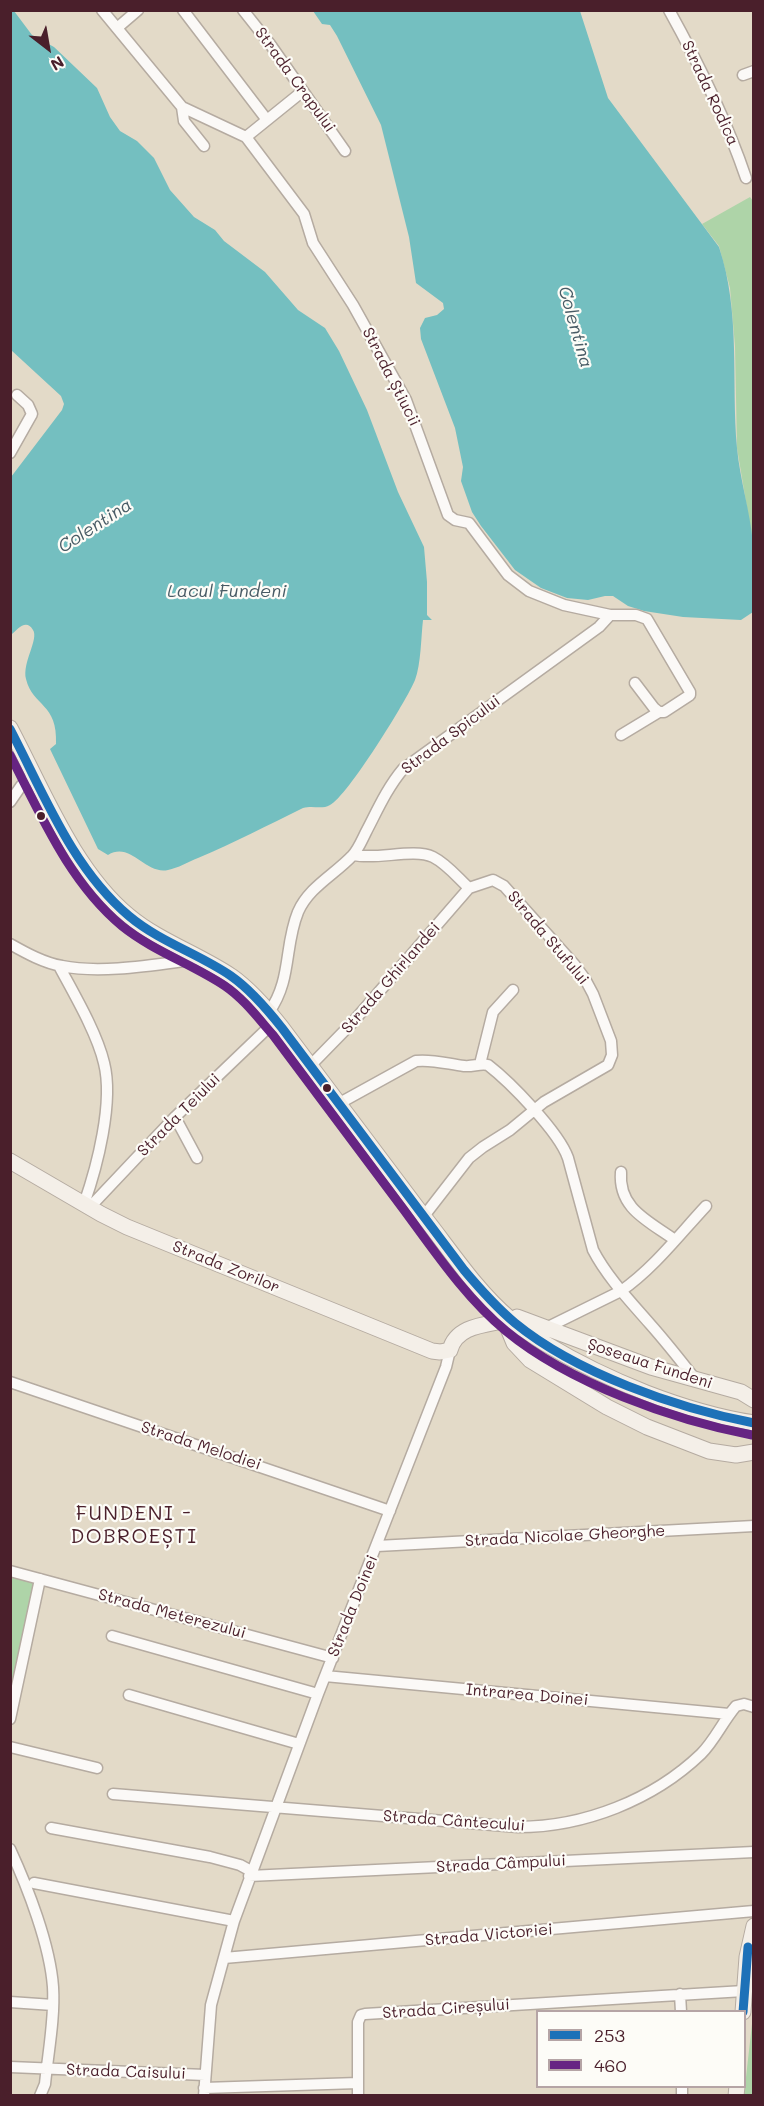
<!DOCTYPE html>
<meta charset="utf-8">
<style>
body{margin:0}
#map{position:relative;width:764px;height:2106px;overflow:hidden;background:#e3dac8;font-family:Mali,sans-serif}
canvas{display:block}
.frame{position:absolute;inset:0;border:12px solid #4a1f2b;pointer-events:none}
.legend{position:absolute;left:536px;top:2010px;width:210px;height:78px;box-sizing:border-box;background:#fdfcf7;border:2px solid #b5a4a5;margin:0;padding:8px 10px;list-style:none;font-size:18px;color:#4a1f2b}
.legend li{display:flex;align-items:center;gap:12px;height:30px}
.legend b{width:30px;border:2px solid #b5a4a5}
.north{position:absolute;left:18px;top:18px;width:60px;height:60px;-webkit-text-stroke:4px #fdfcf7;paint-order:stroke;rotate:149deg;font-size:16px;font-weight:700;line-height:24px;text-align:center;color:#4a1f2b}
.north::after{content:'';display:block;margin:auto;width:21px;height:27px;background:#4a1f2b;clip-path:polygon(50% 0,100% 100%,50% 72%,0 100%)}
</style>
<div id="map">
<canvas width="764" height="2106"></canvas>
<div class="frame"></div>
<ul class="legend">
<li><b style="height:8px;background:#1d71b8"></b>253</li>
<li><b style="height:8px;background:#662483"></b>460</li>
</ul>
<div class="north">N</div>
</div>
<script>
const context = document.querySelector('canvas').getContext('2d');
context.lineJoin = 'round';
function fillPath(path, color) { context.fillStyle = color; context.fill(path, 'evenodd'); }
function trace(path, color, width, dash) { context.strokeStyle = color; context.lineWidth = width; context.lineCap = dash ? 'butt' : 'round'; context.setLineDash(dash || []); context.stroke(path); }
function label(font, color, halo, rows, align = 'center') {
  context.font = font + ' Mali,sans-serif'; context.lineWidth = 4.5; context.setLineDash([]); context.textBaseline = 'middle'; context.strokeStyle = halo; context.fillStyle = color; for (const [text, x, y, turn = 0] of rows) {
    context.save(); context.translate(x, y); context.rotate((+turn || 0) * Math.PI / 180); context.textAlign = isNaN(turn) ? turn : align; if (halo) context.strokeText(text, 0, 0); context.fillText(text, 0, 0); context.restore();
  }
}
fillPath(new Path2D(`
 M750,197L753,201V544L737,448L735,346L730,288L719,246L702,224Z
 M11,1575L35,1581L11,1696Z
 M753,2015V2095H744Z`), '#aed4a8');
fillPath(new Path2D(`
 M14,11L32,35L54,47L97,88L110,117L120,131L137,141L154,158L170,190L194,217L215,230L224,241L265,272L298,310L325,328L339,351L367,410L398,492L424,547L427,582V615L432,620H423C421,637 421,664 415,680C407,700 347,797 330,805C321,810 314,805 303,808C268,825 234,843 198,858C188,862 178,868 168,870C145,875 131,841 108,855L98,849L50,749L56,744C58,703 33,707 26,679C22,663 39,639 33,630C26,618 17,630 11,635V477L62,410L64,404L61,396L11,350L10,11Z
 M313,11H580L608,98L719,247C741,313 731,380 737,448C740,480 750,511 753,543C756,565 754,589 753,612L741,620L683,617L644,611L628,606L613,596H605L588,600L567,598L541,588L515,570L481,526L472,512L461,481L463,467L455,428L421,339L420,328L425,318L437,315L444,309L443,303L416,283L409,237L381,125L337,36L330,25L322,24Z`), '#74bfc0');
const street = new Path2D(`
 M102,10L182,107L246,137L304,214L313,243L353,305L406,400L448,515L455,520L469,523L508,575L529,591L564,605L610,615H636L647,619L690,692V695L664,712H659L654,708L635,683
 M183,10L267,120
 M243,10L270,44L345,151
 M669,10C699,64 726,119 746,178
 M117,28L138,10
 M743,75L754,71
 M182,107L184,121L204,146
 M246,137L303,91
 M10,453L32,414L28,405L17,395
 M621,735L659,712
 M10,802L21,786L35,774
 M354,855C377,860 414,848 433,857C447,864 458,878 469,888
 M10,944C26,953 44,963 62,966C100,974 153,965 192,960
 M59,966C74,994 97,1033 104,1063C114,1102 97,1167 84,1204
 M269,1012C292,980 284,946 298,912C309,887 334,875 352,856C358,850 362,840 366,832C377,811 387,788 403,769L599,627L610,615
 M480,1064L493,1012L513,990
 M310,1066L352,1023L469,888L493,880L504,886L574,964L585,979L593,994L611,1041L612,1055L608,1065L544,1102L510,1130L483,1147L469,1158L424,1216
 M338,1104L416,1061C432,1059 448,1064 464,1066C473,1067 480,1063 488,1065C510,1082 559,1132 568,1158L593,1250C607,1277 630,1301 650,1324C666,1342 681,1361 695,1379
 M175,1117L197,1158
 M621,1172C618,1209 649,1221 675,1240
 M90,1207L175,1117L271,1025
 M546,1328L621,1291C654,1268 679,1235 706,1206
 M10,1382L390,1511
 M377,1546L754,1526
 M10,1571L333,1658
 M112,1636L318,1694
 M325,1676L729,1714
 M129,1695L299,1744
 M10,1719L40,1579
 M10,1747L97,1768
 M113,1794L518,1827C584,1827 653,1800 701,1754C715,1740 723,1721 736,1706L744,1704L754,1707
 M51,1828L210,1857L240,1865L251,1871
 M10,1849C28,1888 50,1945 53,1987C55,2018 48,2053 45,2084L40,2096
 M249,1876L754,1852
 M34,1883L234,1921
 M224,1958L754,1911
 M680,1994L681,2012
 M10,2002L53,2005
 M10,2067L205,2075
 M682,2086V2096
 M204,2088L358,2083
 M204,2096L211,2005L234,1921L318,1694L446,1367L450,1350
 M358,2096V2022L361,2015L365,2014L744,1991`);
const secondary = new Path2D(`
 M10,728C43,790 74,871 129,916C159,941 198,954 231,976C251,990 267,1009 282,1028C330,1091 377,1154 424,1217C451,1251 476,1290 509,1318C520,1328 533,1336 546,1344C606,1380 684,1412 754,1423
 M10,1161L101,1214L127,1227L432,1351L440,1352L450,1350C456,1327 482,1325 502,1321
 M517,1317L651,1367L741,1392L754,1400
 M507,1326L514,1343L530,1360L607,1407L647,1427L709,1451L736,1455L754,1452
 M743,2012L747,1957L754,1926
 M736,2096L737,2086`);
trace(street, '#b5aba1', 13);
trace(secondary, '#b5aba1', 17);
trace(street, '#fbf9f7', 10);
trace(secondary, '#f4efe8', 15);
trace(new Path2D(`
 M10,729C44,794 72,868 129,916C160,942 199,954 231,976C251,990 267,1009 282,1028L464,1270C480,1289 496,1307 515,1323C576,1373 676,1408 754,1423`), '#1d71b8', 9);
trace(new Path2D(`
 M10,755C41,815 69,882 122,926C153,951 192,964 225,986C244,999 258,1018 273,1035C317,1093 360,1152 404,1210C435,1252 466,1298 506,1331C569,1383 673,1420 752,1435`), '#662483', 9);
trace(new Path2D(`
 M743,2012L748,1947`), '#1d71b8', 9);
for (const [x, y, r, color] of [
 [41,816,5,"#4a1f2b"],
 [327,1088,5,"#4a1f2b"]
]) { const dot = new Path2D(); dot.arc(x, y, r, 0, 2 * Math.PI); context.fillStyle = color; context.fill(dot); trace(dot, '#fdfcf7', 2); }
label('16px', '#4a1f2b', '#fdfcf7', [
 ["Strada Crapului",295,80,54],
 ["Strada Rodica",710,93,65],
 ["Strada Știucii",391,377,63],
 ["Strada Spicului",451,735,-37],
 ["Strada Stufului",548,938,50],
 ["Strada Ghirlandei",391,978,-49],
 ["Strada Teiului",179,1115,-45],
 ["Strada Zorilor",226,1267,22],
 ["Șoseaua Fundeni",650,1364,18],
 ["Strada Melodiei",201,1446,18],
 ["Strada Nicolae Gheorghe",565,1536,-3],
 ["Strada Doinei",353,1606,-68],
 ["Strada Meterezului",172,1614,15],
 ["Intrarea Doinei",527,1695,5],
 ["Strada Cântecului",454,1821,4],
 ["Strada Câmpului",501,1864,-3],
 ["Strada Victoriei",489,1935,-5],
 ["Strada Cireșului",446,2009,-4],
 ["Strada Caisului",126,2072,2]
]);
label('italic 18px', '#485b65', '#fdfcf7', [
 ["Colentina",575,327,74],
 ["Colentina",95,526,-33],
 ["Lacul Fundeni",227,591]
]);
context.letterSpacing = '1.5px';
label('20px', '#4a1f2b', '#fdfcf7', [
 ["FUNDENI -",134,1514],
 ["DOBROEȘTI",134,1537]
]);
context.letterSpacing = '0px';
</script>
